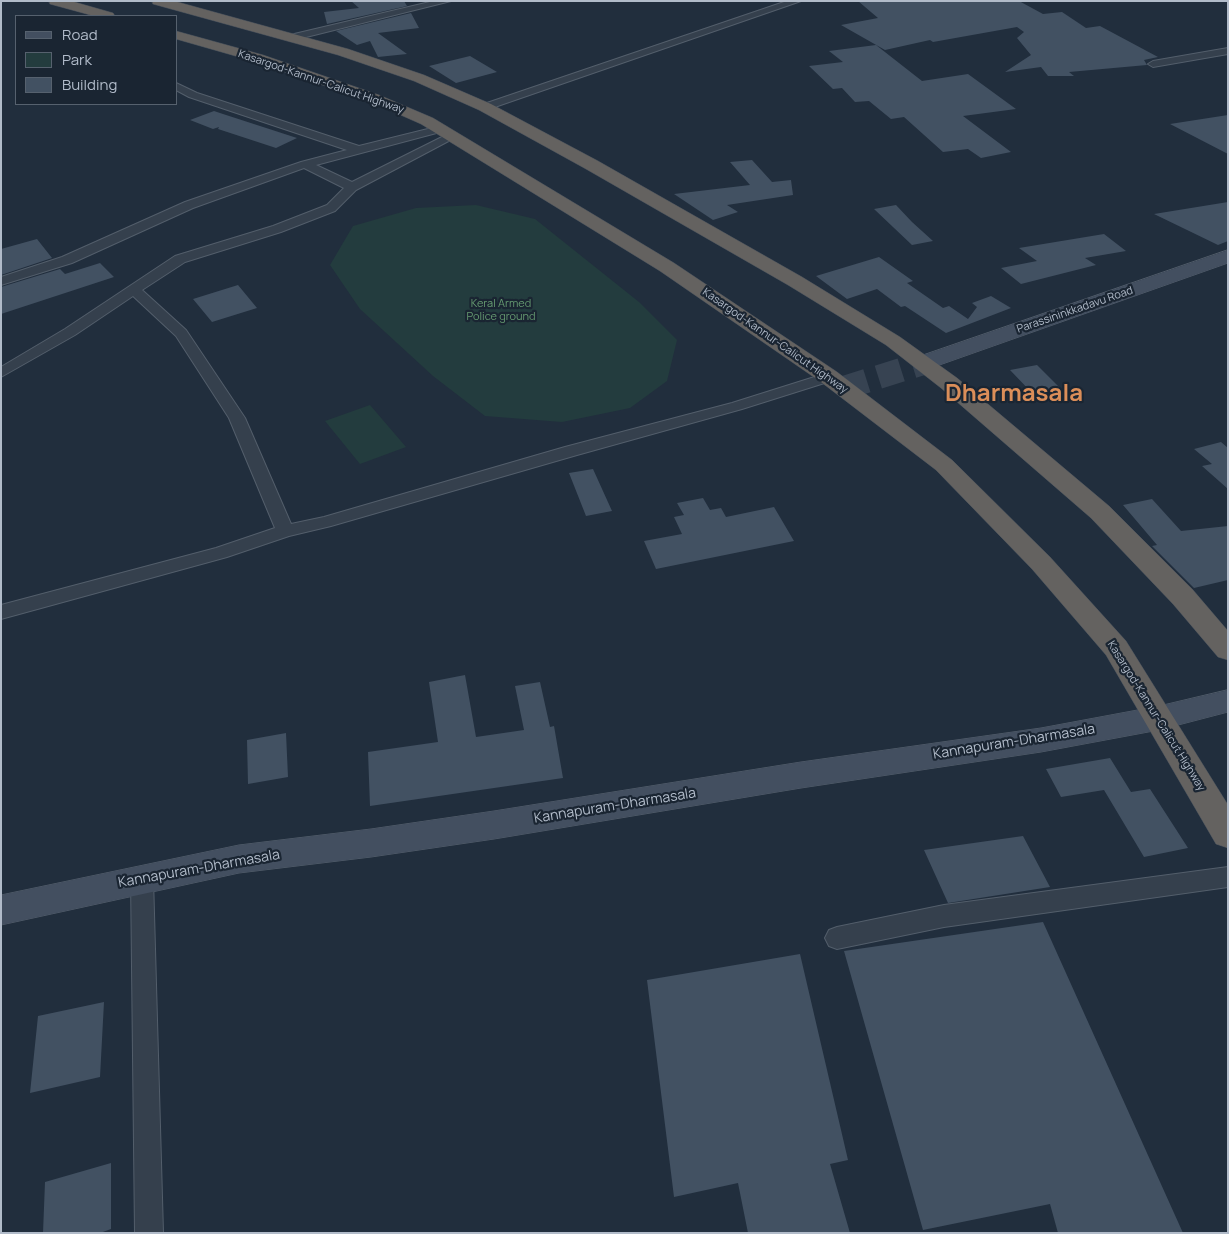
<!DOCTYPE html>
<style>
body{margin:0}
#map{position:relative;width:1229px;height:1234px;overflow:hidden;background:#212e3d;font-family:Manrope,sans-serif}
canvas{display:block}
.frame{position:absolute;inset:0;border:2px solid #b1bbc9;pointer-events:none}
.legend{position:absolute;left:15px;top:15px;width:162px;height:90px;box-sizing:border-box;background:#1a2532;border:1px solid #56616e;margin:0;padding:6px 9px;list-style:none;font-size:15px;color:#b1bbc9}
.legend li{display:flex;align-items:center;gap:10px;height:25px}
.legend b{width:25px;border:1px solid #56616e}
</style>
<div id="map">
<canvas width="1229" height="1234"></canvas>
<div class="frame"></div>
<ul class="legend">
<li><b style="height:6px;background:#434f60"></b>Road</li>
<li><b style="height:14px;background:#233c3e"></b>Park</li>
<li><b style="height:14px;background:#425162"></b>Building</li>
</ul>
</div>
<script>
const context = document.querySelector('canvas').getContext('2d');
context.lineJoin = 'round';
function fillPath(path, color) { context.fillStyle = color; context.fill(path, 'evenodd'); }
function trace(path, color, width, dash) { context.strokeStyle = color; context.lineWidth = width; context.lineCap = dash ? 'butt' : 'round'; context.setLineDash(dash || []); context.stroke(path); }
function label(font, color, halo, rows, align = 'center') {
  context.font = font + ' Manrope,sans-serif'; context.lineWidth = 4.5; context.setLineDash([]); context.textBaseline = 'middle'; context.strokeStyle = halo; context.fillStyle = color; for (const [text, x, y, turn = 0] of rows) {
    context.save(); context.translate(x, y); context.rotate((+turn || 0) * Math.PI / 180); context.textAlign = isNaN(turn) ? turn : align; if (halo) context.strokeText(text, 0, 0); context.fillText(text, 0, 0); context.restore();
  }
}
fillPath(new Path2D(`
 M476,205L535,219L639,302L677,340L667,381L630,408L562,422L485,416L433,376L360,309L330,265L353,226L416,208Z
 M370,405L406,447L360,464L325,421Z`), '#233c3e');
fillPath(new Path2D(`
 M351,1H404L407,6L327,24L324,12L359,8Z
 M858,1H1019L1043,14L1062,12L1086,28L1100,26L1158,57L1144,60L1147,65L1069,72L1074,76H1048L1041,67L1005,72L1031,55L1017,38L1024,32L1017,27L933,42L930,40L885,50L841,25L878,18Z
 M411,13L419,28L378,33L407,54L378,57L370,41L357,45L336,31Z
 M876,45L922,81L968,74L1016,109L963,116L1011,152L981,158L968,149L943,152L904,117L891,119L869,101L855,102L842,88L833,89L809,66L843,62L829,51Z
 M470,56L497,72L456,83L429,66Z
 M214,111L223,114L297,138L276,148L218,129L219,127L213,129L190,120Z
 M1228,115V154L1170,124Z
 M752,160L772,182L791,180L793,195L727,205L738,212L713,220L674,194L750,185L730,162Z
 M1228,202V241L1218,245L1154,214Z
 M896,205L912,222L933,241L912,245L874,209Z
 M1104,234L1126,251L1085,258L1096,265L1021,284L1001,268L1037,261L1019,248Z
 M37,239L52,258L1,275V249Z
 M879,257L913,281L907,283L943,308L949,306L968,319L977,307L972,303L991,296L1011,308L946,333L905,306L901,307L877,289L847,299L816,276Z
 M100,263L114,277L1,314V287L60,269L65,274Z
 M238,285L257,308L212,322L193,299Z
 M1037,365L1061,389L1033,394L1010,370Z
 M1221,442L1228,448V489L1202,466L1212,464L1194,449Z
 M593,469L612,511L586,516L569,473Z
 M703,498L710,510L721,508L726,517L774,507L794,541L656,569L644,541L682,534L674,517L684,515L677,503Z
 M1152,499L1181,531L1228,526V580L1194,588L1152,546L1157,545L1123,505Z
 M465,675L476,737L524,730L515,686L540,682L550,727L554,726L563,778L370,806L368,752L438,742L429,682Z
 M286,733L288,777L248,784L247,740Z
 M1110,758L1131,792L1150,789L1188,848L1144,857L1104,790L1061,797L1046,769Z
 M1023,836L1050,887L948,903L924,850Z
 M1043,922L1183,1233H1058L1050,1204L923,1230L844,951Z
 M800,954L848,1160L830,1164L850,1233H748L738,1183L674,1197L647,980Z
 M104,1002L100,1077L30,1093L38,1016Z
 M111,1163V1229L100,1233H43L45,1182Z`), '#425162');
trace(new Path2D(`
 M844,388L923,363`), '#374352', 24, [24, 12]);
const minor = new Path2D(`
 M434,1H451L290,41L285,38L290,35Z
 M787,1H801L489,109H481L480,107L481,105Z
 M1228,48V54L1153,67L1148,64L1153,61Z
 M176,83L197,93L359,146L440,126L446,129L444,131L316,165L352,182L448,134L452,133L458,136L356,190L335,211L281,232L185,262L142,290L186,330L245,418L291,524L324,517L565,447L732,403L824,374H834L836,377L834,380L742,409L577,455L331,526L289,536L227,557L1,619V605L216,548L275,528L229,418L176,336L133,296L75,335L1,377V367L65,329L175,256L273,226L327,205L344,188L304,168L193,208L72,263L1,285V277L62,257L185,202L301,162L347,150L189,97L176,90Z
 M1228,867V887L944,927L837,949L829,946L825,938L829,930L837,927L944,905Z
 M142,868L150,871L153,878L163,1233H135L131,878L134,871Z`);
const secondary = new Path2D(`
 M1228,250V263L931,368L923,369L915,368L912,363L915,358Z
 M1228,690V712L1159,730L1041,752L801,788L494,839L371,857L239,873L1,925V895L239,845L371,829L494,811L801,762L1041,728L1159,706Z`);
const trunk = new Path2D(`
 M49,1H71L113,13L115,16H94L50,4Z
 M152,1H174L348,49L424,75L491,104L598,161L802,277L900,337L957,378L1109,506L1193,590L1228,631V660L1218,657L1173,604L1091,518L941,388L886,345L788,285L586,169L479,110L414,81L338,55L153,4Z
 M176,31L263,55L379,95L433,118L674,263L837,372L952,460L1050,557L1126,641L1228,805V848L1216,844L1106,655L1032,569L936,470L821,382L660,271L421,124L369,101L253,61L176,39Z`);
trace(minor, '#535e6b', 2);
trace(secondary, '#535e6b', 1);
trace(trunk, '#404b58', 1);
fillPath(minor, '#35404d');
fillPath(secondary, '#434f60');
fillPath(trunk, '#646260');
label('11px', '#b1bbc9', '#1a2532', [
 ["Kasargod-Kannur-Calicut Highway",321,82,19],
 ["Parassininkkadavu Road",1075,310,-19],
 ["Kasargod-Kannur-Calicut Highway",775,341,35],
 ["Kasargod-Kannur-Calicut Highway",1156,716,58]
]);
label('11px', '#669b71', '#1a2532', [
 ["Keral Armed",501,304],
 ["Police ground",501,317]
]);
label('14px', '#b1bbc9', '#1a2532', [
 ["Kannapuram-Dharmasala",1014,742,-9],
 ["Kannapuram-Dharmasala",615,806,-9],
 ["Kannapuram-Dharmasala",199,869,-10]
]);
label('bold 24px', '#db8e59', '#1a2532', [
 ["Dharmasala",1014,394]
]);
</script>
